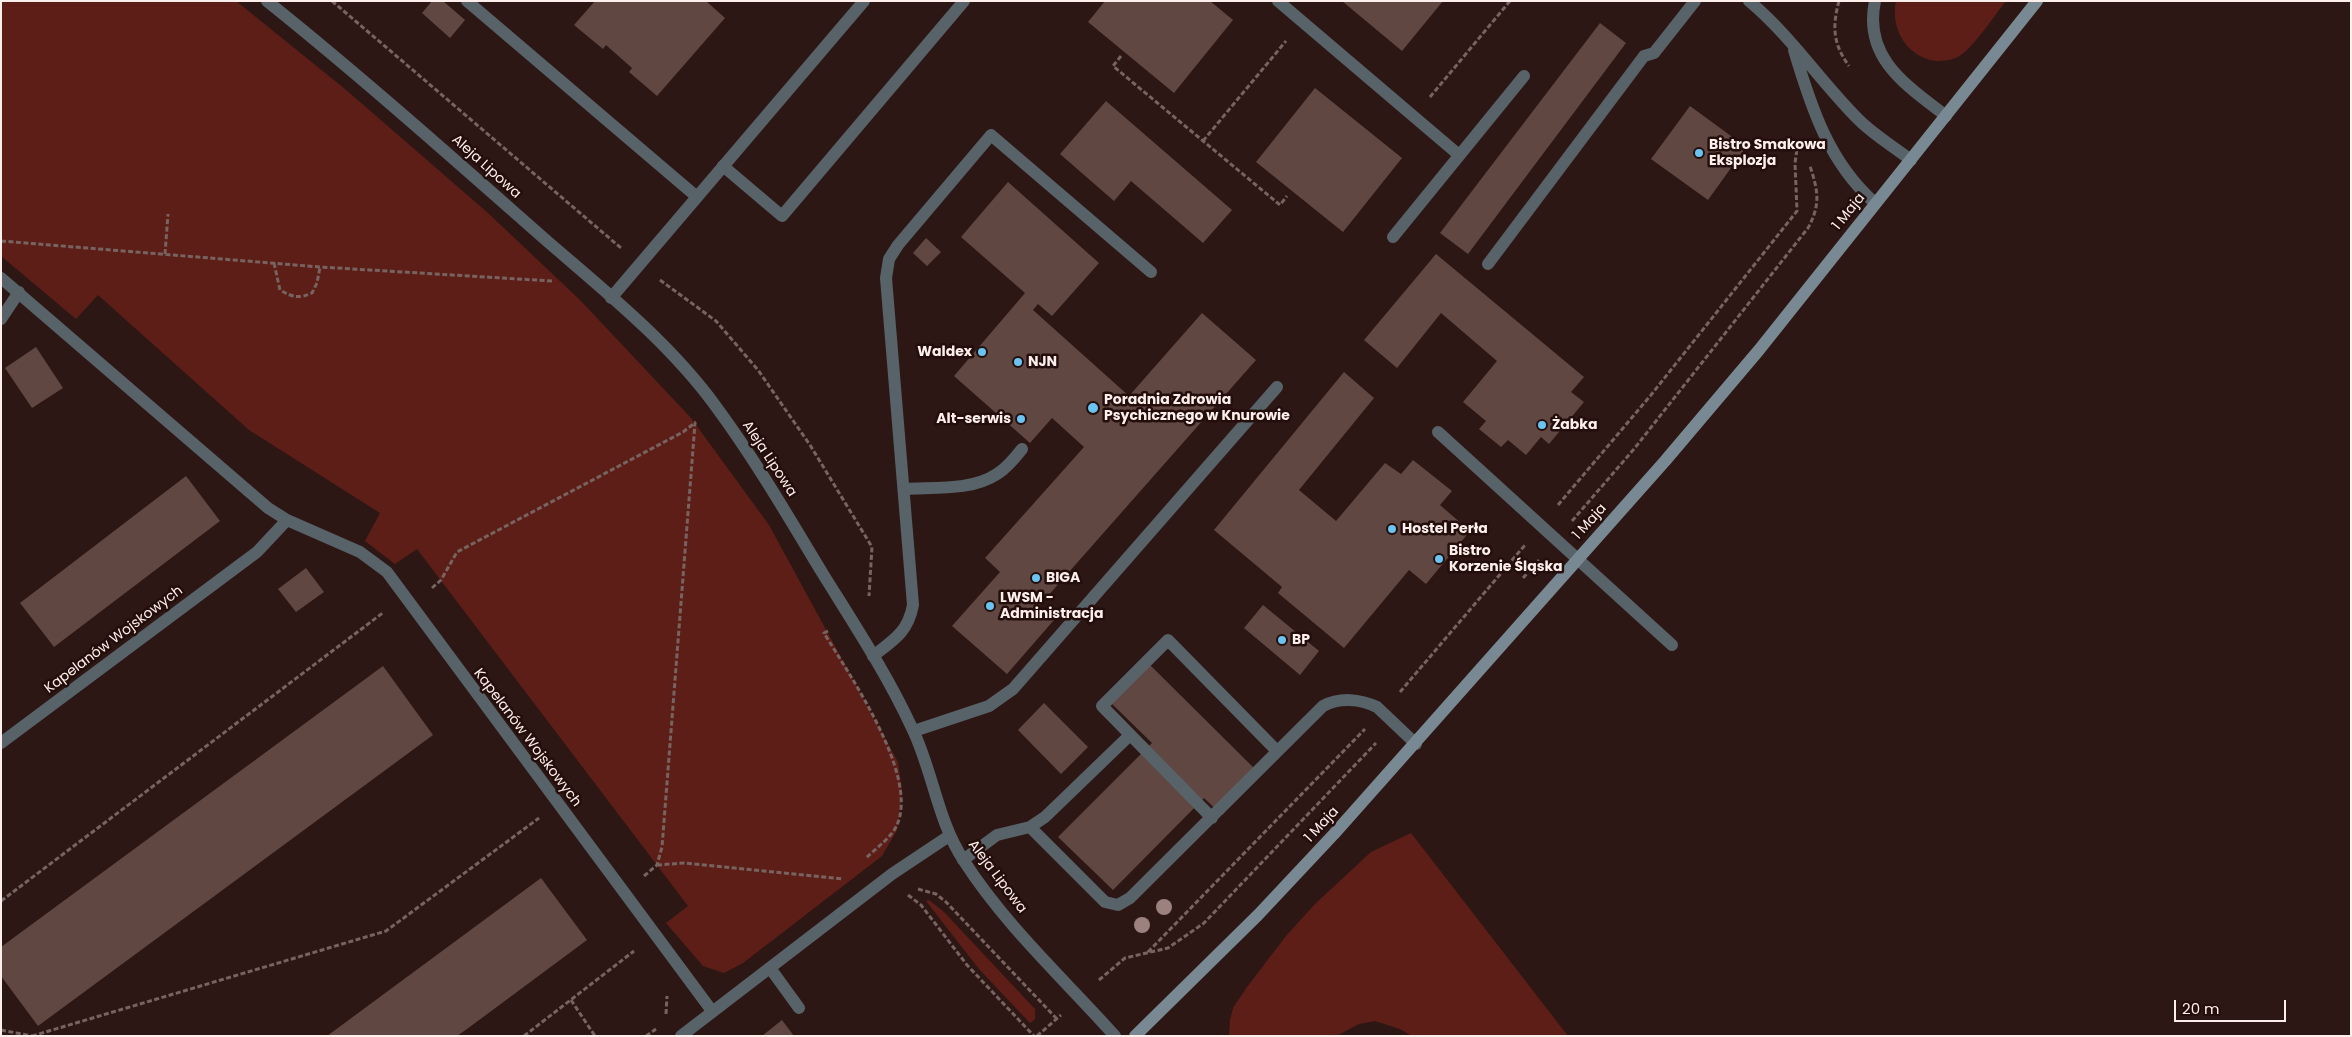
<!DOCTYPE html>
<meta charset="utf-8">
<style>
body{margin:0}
#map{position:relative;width:2352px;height:1037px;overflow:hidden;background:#2d1714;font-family:Poppins,sans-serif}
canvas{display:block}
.frame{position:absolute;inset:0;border:2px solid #ffefec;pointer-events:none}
.scale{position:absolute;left:2174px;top:1000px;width:112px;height:22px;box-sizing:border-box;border:2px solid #ffefec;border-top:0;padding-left:6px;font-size:15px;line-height:18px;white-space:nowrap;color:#ffefec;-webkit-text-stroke:4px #230e0b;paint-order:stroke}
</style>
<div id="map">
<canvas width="2352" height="1037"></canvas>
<div class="frame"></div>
<div class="scale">20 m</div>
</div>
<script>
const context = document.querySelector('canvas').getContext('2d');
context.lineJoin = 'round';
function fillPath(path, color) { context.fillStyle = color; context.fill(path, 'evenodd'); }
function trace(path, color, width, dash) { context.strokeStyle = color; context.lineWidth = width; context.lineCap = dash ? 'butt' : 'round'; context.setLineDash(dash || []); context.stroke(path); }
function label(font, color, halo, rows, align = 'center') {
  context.font = font + ' Poppins,sans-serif'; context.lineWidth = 5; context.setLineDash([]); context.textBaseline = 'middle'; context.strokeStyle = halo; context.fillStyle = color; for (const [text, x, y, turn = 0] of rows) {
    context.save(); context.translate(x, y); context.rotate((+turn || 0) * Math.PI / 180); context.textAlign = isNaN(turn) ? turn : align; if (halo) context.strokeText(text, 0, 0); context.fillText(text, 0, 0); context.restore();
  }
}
fillPath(new Path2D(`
 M1,1H236L345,89L488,213L581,301L691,418L769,525L898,762L902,791L897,830L882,856L743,963L724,973L703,966L666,923L688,906L417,549L395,564L365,541L380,513L249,430L98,295L76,319L1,256Z
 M1896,1H2006C1994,16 1976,44 1961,55C1954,60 1944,61 1936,61C1907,57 1890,29 1896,1Z
 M1411,833L1568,1036H1412L1400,1029L1375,1021L1359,1024L1336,1036H1229L1230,1020L1233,1008L1247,987L1286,936L1315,904L1371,852Z
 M929,900L944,912L1035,1009V1019L1030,1023L979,969L926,901Z`), '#5e1e18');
fillPath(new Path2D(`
 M432,1H443L465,20L450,38L422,13Z
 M595,1H706L725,18L657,96L629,72L632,68L606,45L603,49L574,25Z
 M1105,1H1210L1233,20L1174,93L1088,22Z
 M1342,1H1443L1402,51Z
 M1600,23L1626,43L1468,254L1440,233Z
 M1315,88L1402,158L1343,232L1256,162Z
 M1106,101L1232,210L1203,243L1131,181L1114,201L1060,154Z
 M1690,106L1746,147L1708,200L1651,159Z
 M1008,182L1099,263L1052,316L1038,304L1033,310L1129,396L1202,313L1256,360L1039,606L1054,620L1007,674L952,626L1000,572L985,558L1084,447L1052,418L1030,443L954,376L1025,293L961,237Z
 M926,238L941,252L927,266L913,253Z
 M1436,254L1584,377L1571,392L1584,402L1549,444L1541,437L1526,455L1508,440L1501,447L1479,429L1486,421L1463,402L1497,361L1441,313L1397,368L1364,340Z
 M36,347L63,388L32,408L5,368Z
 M1344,372L1374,398L1299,490L1336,521L1385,463L1401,474L1413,460L1452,491L1440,505L1470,531L1426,584L1409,570L1344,648L1278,593L1282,587L1214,530Z
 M186,476L220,521L54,647L20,603Z
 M306,568L324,592L296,612L278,589Z
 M1263,605L1319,651L1300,675L1244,628Z
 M1149,664L1261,775L1222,815L1204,798L1113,890L1058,837L1152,743L1111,703Z
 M383,666L433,735L38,1026L1,976V947Z
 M1044,703L1088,747L1061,774L1018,730Z
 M541,878L587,940L467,1029L457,1036H327Z
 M782,1020L794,1036H762Z`), '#604742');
trace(new Path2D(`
 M332,1L621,248
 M1839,1C1832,27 1833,44 1849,66
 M1121,56L1113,66L1280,205L1287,196
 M1430,97L1510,1
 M1203,141L1286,41
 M1,241L320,267L552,281
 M165,254L168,214
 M274,263L280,290C292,297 299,299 312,293L317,283L320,267
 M660,280L716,321L758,370L810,445L872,547L869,596
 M1558,505L1651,395L1797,211L1795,163L1798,142
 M1572,521L1634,449L1808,228C1821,204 1818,191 1810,166
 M1523,578L1539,560
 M432,588L441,580L457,552L683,432L696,422
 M828,631L824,633C850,676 919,775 897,825C891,838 876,848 866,858
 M1400,692L1525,545
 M657,865L684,863L843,879
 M644,876L657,865L662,847L695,423
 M918,889L936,894L946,902L1057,1019
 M908,895L921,905L967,965L1034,1036
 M1,901L384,612
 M1148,952L1365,729
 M1099,980L1125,958L1168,948L1204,923L1376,743
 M571,1000L595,1036
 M666,1014L667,996
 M1,1030L32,1036
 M32,1036L386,931L539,818
 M524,1036L634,951
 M646,1036L656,1029
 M1037,1036L1061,1015`), '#776360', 3, [5, 2.5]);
trace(new Path2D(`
 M1278,1L1459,155
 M1875,1C1863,58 1906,85 1946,116
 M723,166L782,216L964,1
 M1393,237L1524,76
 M1488,264L1644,56L1654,53L1695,1
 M1438,432L1672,645
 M904,489C933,487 972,491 997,474C1007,468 1015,458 1022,449
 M873,656C894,640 908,632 913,605L886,278L889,259L898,245L991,135L1151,272
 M914,731L989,706L1013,689L1277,387
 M1212,818L1102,706L1168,640L1277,751
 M1030,827L1105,902L1118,905L1130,898L1323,706C1340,697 1360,699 1377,707L1416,744
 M963,860L997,835L1030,827L1045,817L1130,735
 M770,968L799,1008`), '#586269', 12);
trace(new Path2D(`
 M267,1C363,78 455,160 547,241C606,292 671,344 717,408C756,461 789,518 823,574C854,624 887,674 912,728C933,771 937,820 964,861C1005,925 1064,979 1115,1036
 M467,1L697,197
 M1749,1C1791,36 1820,81 1859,120C1874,135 1894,147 1911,160
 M1794,50C1811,107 1829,163 1875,203
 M1,278L268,508L287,520L360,552L387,572L712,1011
 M611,298L864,1
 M1,319L19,292
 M1,743L257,552L287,520
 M681,1036L892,874L949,836`), '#586269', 12);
trace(new Path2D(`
 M1135,1036L1258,915L1334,834L1665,461L1759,350L2037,1`), '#798993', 12);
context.fillStyle = '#9b827e';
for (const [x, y] of [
 [1164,907],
 [1142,925]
]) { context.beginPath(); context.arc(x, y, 8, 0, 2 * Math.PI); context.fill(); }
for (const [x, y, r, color] of [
 [1699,153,5,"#6ac3f1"],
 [982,352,5,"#6ac3f1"],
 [1018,362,5,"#6ac3f1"],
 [1093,408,6,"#6ac3f1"],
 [1021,419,5,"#6ac3f1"],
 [1542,425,5,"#6ac3f1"],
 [1392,529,5,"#6ac3f1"],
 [1439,559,5,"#6ac3f1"],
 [1036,578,5,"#6ac3f1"],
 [990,606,5,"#6ac3f1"],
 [1282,640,5,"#6ac3f1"]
]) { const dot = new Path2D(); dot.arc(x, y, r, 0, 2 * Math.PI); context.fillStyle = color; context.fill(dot); trace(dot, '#230e0b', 2); }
label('bold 14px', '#ffefec', '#230e0b', [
 ["Bistro Smakowa",1709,145],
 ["Eksplozja",1709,161],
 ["Waldex",972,352,"right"],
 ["NJN",1028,362],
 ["Poradnia Zdrowia",1104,400],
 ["Psychicznego w Knurowie",1104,416],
 ["Alt-serwis",1011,419,"right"],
 ["Żabka",1552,425],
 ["Hostel Perła",1402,529],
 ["Bistro",1449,551],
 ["Korzenie Śląska",1449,567],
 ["BIGA",1046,578],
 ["LWSM -",1000,598],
 ["Administracja",1000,614],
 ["BP",1292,640]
], 'left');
label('14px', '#ffefec', '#230e0b', [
 ["Aleja Lipowa",486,167,42],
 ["1 Maja",1849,212,-51],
 ["Aleja Lipowa",769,459,57],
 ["1 Maja",1590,522,-48],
 ["Kapelanów Wojskowych",114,640,-37],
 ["Kapelanów Wojskowych",527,738,53],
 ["1 Maja",1322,825,-47],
 ["Aleja Lipowa",997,877,53]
]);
</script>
